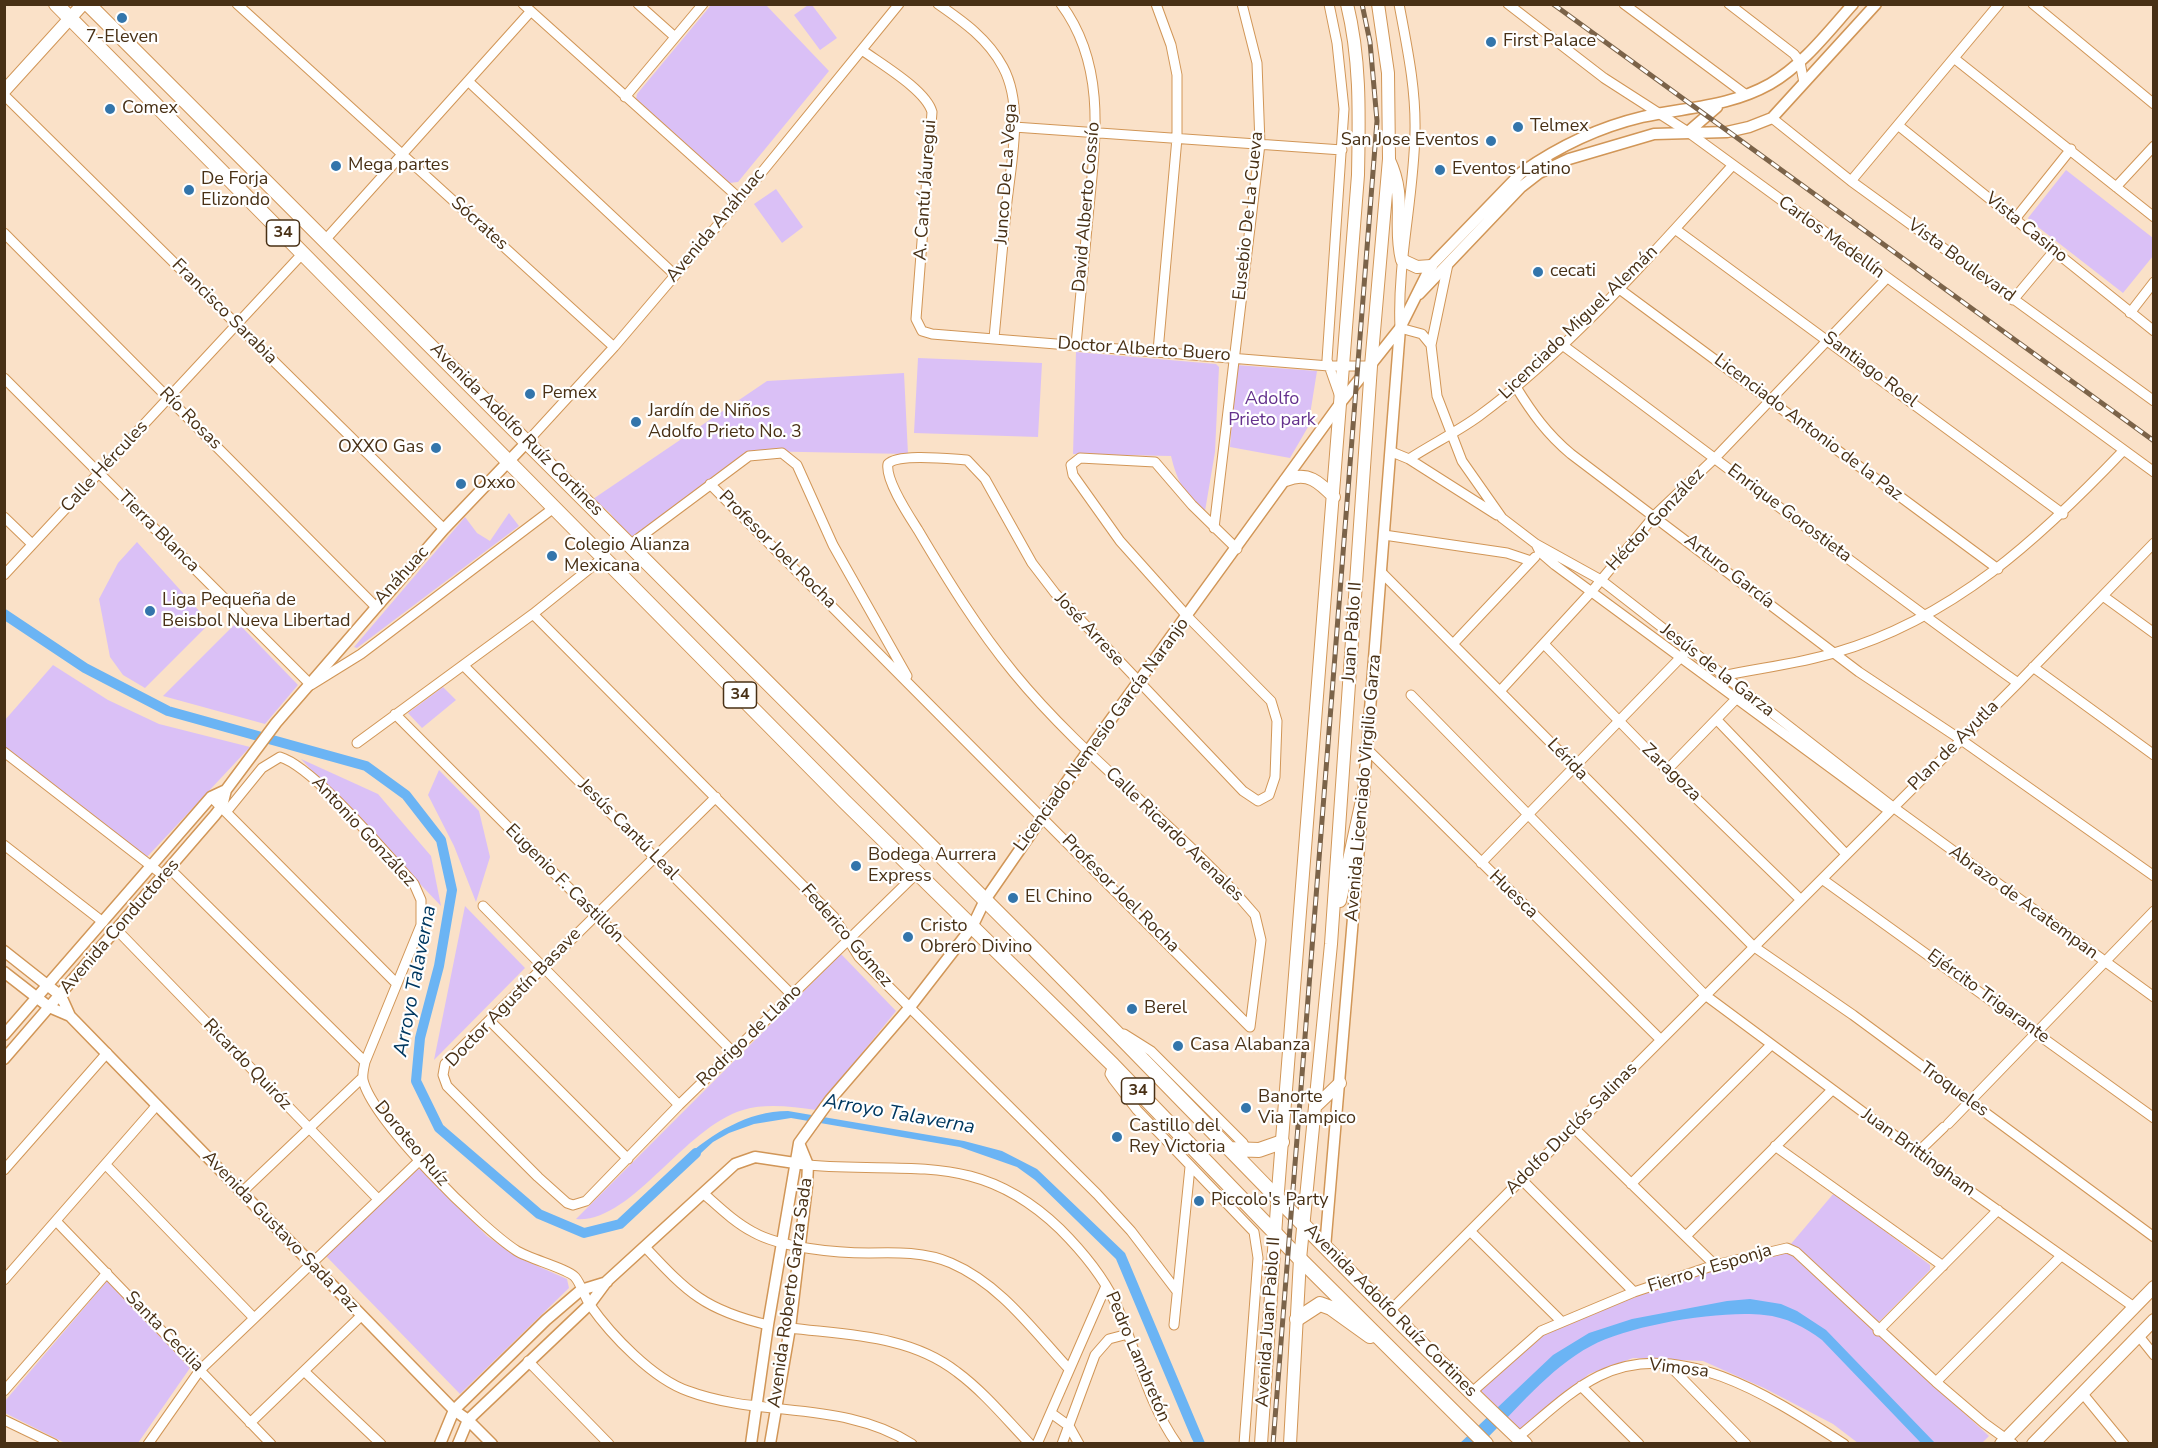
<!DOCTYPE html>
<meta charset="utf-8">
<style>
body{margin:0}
#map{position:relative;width:2158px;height:1448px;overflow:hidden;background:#fae1c8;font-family:"Nunito Sans",sans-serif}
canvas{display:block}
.frame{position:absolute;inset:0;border:6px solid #483015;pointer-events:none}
</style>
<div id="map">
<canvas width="2158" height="1448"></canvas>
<div class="frame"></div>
</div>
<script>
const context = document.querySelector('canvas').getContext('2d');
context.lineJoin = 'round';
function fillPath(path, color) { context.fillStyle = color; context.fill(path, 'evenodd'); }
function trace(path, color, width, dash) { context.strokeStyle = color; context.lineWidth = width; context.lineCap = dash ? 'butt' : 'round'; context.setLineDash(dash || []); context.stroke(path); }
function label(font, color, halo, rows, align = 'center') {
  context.font = font + ' "Nunito Sans",sans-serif'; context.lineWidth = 4.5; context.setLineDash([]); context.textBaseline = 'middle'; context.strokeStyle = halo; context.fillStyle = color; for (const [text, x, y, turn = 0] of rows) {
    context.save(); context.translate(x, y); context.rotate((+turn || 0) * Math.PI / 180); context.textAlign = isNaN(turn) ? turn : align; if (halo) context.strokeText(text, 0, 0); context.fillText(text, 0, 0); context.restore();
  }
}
fillPath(new Path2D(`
 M711,5H766L829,71L738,182L729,183L636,99L637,94Z
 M808,5H812L837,38L820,50L794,15Z
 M2066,170L2153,238V256L2123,293L2029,220L2028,218Z
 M776,189L803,227L782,243L754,204Z
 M1076,352L1216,364L1219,367L1215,452L1205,511C1185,496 1177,481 1171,456L1073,454Z
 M918,358L1042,363L1038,437L914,433Z
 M1236,365L1317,371L1308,427L1290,458L1230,447Z
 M904,373L908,454L751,451L629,539L610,513L593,499L767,381Z
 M509,513L519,526L357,648L354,647L465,517L477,533L490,541Z
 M137,542L210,623L145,688L123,675L110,657L99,599L118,563Z
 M237,622L298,685L265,724L163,696Z
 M53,665L108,700L159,724L250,747L147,857L5,747V720Z
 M443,687L456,700L422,728L408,713Z
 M301,759L378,794L431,856L441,906Z
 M439,770L479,811L490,857L476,902L454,846L428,795Z
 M465,906L525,968L434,1060Z
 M841,954L896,1011L816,1110C792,1107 767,1103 743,1110C683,1128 631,1224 576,1219Z
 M417,1169L422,1170L487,1236L517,1257L567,1279L569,1288L460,1394L326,1256Z
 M1834,1193L1930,1265V1270L1880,1321H1875L1790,1245Z
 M1786,1253L1792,1255L1989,1436L1982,1443H1858L1833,1424L1764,1388L1703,1361L1633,1358L1589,1374L1522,1432L1479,1389L1544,1332L1635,1295L1739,1263Z
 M107,1281L190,1368L138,1443H65L5,1413V1401Z`), '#dac0f6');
fillPath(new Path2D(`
 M788,1111L964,1141L1002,1151L1037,1169L1125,1253L1205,1443H1194L1191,1437L1116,1259L1035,1180L1017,1167L960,1147L791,1118L754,1124L729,1133L713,1142L688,1165L683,1159C712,1134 747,1111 788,1111Z
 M1750,1299L1781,1304L1797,1311L1826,1330L1935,1443H1921L1822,1340C1805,1327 1786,1317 1764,1315C1720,1310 1630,1325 1591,1346C1549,1368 1516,1411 1482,1443L1459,1444L1553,1355L1589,1333L1632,1319L1727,1301Z`), '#6bb4f4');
trace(new Path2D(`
 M4,614L85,668L168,711L366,766L406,795L441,840L452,890L439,966L420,1038L416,1081L439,1128L539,1214L584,1233L620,1224L696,1153`), '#6bb4f4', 10);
const minor = new Path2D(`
 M237,4L614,347
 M523,4L740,199
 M638,4L675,37
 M938,4C964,22 988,39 1003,67C1025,108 1010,166 1006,211C1002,253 998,296 994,338
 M1061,4C1108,67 1095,144 1088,217C1084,260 1080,302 1076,345
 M1156,4L1171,45L1177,75V138L1158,351
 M1329,4L1337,43L1344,109L1327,360L1339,394
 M1399,4C1407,47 1416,88 1415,132C1414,197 1397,262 1400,328L1422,334L1431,345
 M1508,4L1604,78L1688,132L2154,472
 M1624,4L1745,94
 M1729,4L1794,54L1800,62L1804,83
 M2033,4L2154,104
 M862,50C881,64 926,90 932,112L916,319L922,331L932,334L1329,366H1371
 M1955,59L2154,217
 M468,81L675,275
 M4,95L444,529
 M625,97L703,4
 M1772,118L1851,181L2154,401
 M1899,126L2154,331
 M1014,127L1342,150
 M1851,181L1999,4
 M2116,187L2154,146
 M2015,219L2071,149
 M1675,229L2063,514
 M4,233L375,606
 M326,239L531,11
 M1448,264L1431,345L1437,396L1462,461L1502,518L1536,544L1601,580L1893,807L2154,997
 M1618,288L1998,569
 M2013,300L2054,251
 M2130,313L2154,282
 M1561,344C1714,456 1863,573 2018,683
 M4,378L311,685L361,654L555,507
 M1516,387C1532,413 1547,434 1571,454L1859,672L1960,739L2154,876
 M527,442L614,347L740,199L899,4
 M1392,452L1409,459L1497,515
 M1409,459C1432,444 1457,432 1479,416C1570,349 1656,250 1732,166
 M710,484L1250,1027
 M4,517L32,544
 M1214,528L1260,144L1257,63L1242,4
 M1384,535L1507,553L1531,561
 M631,544L749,456L782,453L797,465L833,545L907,676
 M1536,544L1540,552L1555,565L1885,808
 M1237,549L1192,505L1155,462L1080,458L1071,465L1073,475L1120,541L1188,617L1271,701L1277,721L1275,777L1269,795L1258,801L1243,791L1055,593L1032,563L985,479L967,460C950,459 898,453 888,464C885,480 909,516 918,530C947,579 977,628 1014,673C1086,761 1181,828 1255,915L1261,940L1250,1027
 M1382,573L1753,946L1853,1015L2154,1237
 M4,575L303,253
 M2103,596L2154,633
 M533,614L834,917L859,957L1097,1194L1131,1231L1176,1290
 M1454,643L1535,557
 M1544,644L1667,770L1800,899
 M464,666L792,995
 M2033,667L2154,755
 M1722,676C1759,668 1798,664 1834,653C1953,619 2040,538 2123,451
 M1501,690L1592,591L1655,515L1716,457L1886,279
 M1411,695L1705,995L1952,1178L2134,1307
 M395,714L733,1052
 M1717,720L1846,854
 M357,743L533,614L604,557
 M1367,749L1661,1040
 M4,752L164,876
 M1667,770L1736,699
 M211,797L397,984
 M716,797L445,1064L443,1075L447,1086L538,1177L567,1203L573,1205L586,1201L679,1105L917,873
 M227,811L262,768L280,757C314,767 386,854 414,884L421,900V925L365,1062
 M4,845L103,922
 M1481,863L1684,654
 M170,869L365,1062C364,1067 362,1074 363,1080C372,1120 481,1228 517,1251C530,1259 568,1269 575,1277C581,1284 584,1296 590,1305C611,1335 653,1379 688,1391C760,1418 845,1400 912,1444
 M1822,879L2154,1118
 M483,906L679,1105
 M117,930L377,1198
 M490,1021L628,1159
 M1124,1034L1151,1051L1243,1143L1247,1151
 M1113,1065L1110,1074L1113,1079L1137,1110L1254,1232L1258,1258L1244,1444
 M1948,1124L2154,911
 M1574,1128L1715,1265
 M1775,1146L1943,1266
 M1917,1153L1944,1127
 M106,1165L253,1317
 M808,1165C911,1174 978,1150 1060,1229C1081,1250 1102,1275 1115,1302C1136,1348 1147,1402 1177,1444
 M4,1170L107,1053
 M1521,1179L1634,1292
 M1631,1184L1770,1046
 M241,1193L362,1078
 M703,1193C719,1207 734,1222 753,1232C781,1248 837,1253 869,1253C896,1252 926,1252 951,1263C1000,1284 1033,1330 1069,1369
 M56,1221L271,1444
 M1470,1231L1562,1322
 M1686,1236L1831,1091
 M645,1247C688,1293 705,1310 768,1325
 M4,1280L157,1105
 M1390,1311L2018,683L2154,543
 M1174,1325L1190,1167
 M790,1328C847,1335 910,1335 957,1372C984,1392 1006,1419 1030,1444
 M1878,1331L1998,1210
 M2138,1335L2154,1355
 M528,1361L609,1444
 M1668,1364L1746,1444
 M305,1372L381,1444
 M1936,1382L2061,1256
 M1581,1386L1639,1444
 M4,1391L107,1273
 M1472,1392L1541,1331L1634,1292L1715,1265L1787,1248L1796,1252L1936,1382L1984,1423L2013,1444
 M2083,1394L2124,1444
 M1051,1413L1069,1426L1079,1444
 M4,1420L54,1444
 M250,1423L361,1316
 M1518,1437C1544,1416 1569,1391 1599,1376C1681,1335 1777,1401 1844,1444
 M148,1444L200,1370L420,1160
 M1037,1444L1106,1286
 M1062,1444L1095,1355L1109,1339L1128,1334`);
const tertiary = new Path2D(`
 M1688,132L1717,107
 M1419,294L1521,187L1539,173L1569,159L1654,134L1727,132L1749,127L1772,118L1876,4
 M1363,799L1400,328
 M4,951L61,996L70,1016L454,1410L468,1420L492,1444
 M4,972L49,1007L70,1016
 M4,1035L211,797L226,790
 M4,1059L215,815L222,806L226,790L276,723L444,529L527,442
 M1325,1248L1361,824
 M440,1444L454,1410L546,1320L581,1290L607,1282
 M458,1444L468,1420L590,1304L607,1281L735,1164L755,1157L808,1165
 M751,1444L768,1325L799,1143L830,1100L910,1007L972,927L985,900L1088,751L1342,401L1400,328L1431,266L1522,172C1558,147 1600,127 1642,117C1687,107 1729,107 1770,84C1803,65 1828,32 1853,4
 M770,1444L790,1328L807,1186L808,1165L799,1143`);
const secondary = new Path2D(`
 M4,91L83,4
 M1389,160C1407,198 1393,224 1402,260L1417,267L1431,266
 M1286,480C1308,471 1319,482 1334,497
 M1340,901L1364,791
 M1316,1106L1340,1083
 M1261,1444L1278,1191L1358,175C1359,117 1361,61 1347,4
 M1290,1444L1300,1259L1331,944L1371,366L1389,159L1388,73L1378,4
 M2001,1444L2154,1287
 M2033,1444L2154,1320`);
const primary = new Path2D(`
 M56,4L844,801L1113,1065L1300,1259L1486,1444
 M88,4C402,317 716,629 1028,943C1194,1110 1354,1282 1525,1444
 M1230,1149L1259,1150L1282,1142
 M1297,1319L1320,1304L1331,1308L1370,1336`);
trace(minor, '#d19657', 11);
trace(tertiary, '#d19657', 13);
trace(secondary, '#d19657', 14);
trace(primary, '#d19657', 16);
trace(minor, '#fff', 9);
trace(tertiary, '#fff', 10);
trace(secondary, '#fff', 12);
trace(primary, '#fff', 14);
const rail = new Path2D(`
 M1553,4L2154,441
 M1273,1444L1377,121L1370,42L1362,4`);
trace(rail, '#7b6349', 5);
trace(rail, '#fff', 3, [9]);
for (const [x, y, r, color] of [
 [122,18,6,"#3375ab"],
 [1491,42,6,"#3375ab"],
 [110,109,6,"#3375ab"],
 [1518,127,6,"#3375ab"],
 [1491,141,6,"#3375ab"],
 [336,166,6,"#3375ab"],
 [1440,170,6,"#3375ab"],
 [189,190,6,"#3375ab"],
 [1538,272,6,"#3375ab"],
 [530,394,6,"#3375ab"],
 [636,422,6,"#3375ab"],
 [436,448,6,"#3375ab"],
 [461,484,6,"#3375ab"],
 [552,556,6,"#3375ab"],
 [150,611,6,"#3375ab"],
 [856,866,6,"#3375ab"],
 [1013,898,6,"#3375ab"],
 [908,937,6,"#3375ab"],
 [1132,1009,6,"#3375ab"],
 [1178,1046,6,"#3375ab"],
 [1246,1108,6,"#3375ab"],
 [1117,1137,6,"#3375ab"],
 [1199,1201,6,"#3375ab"]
]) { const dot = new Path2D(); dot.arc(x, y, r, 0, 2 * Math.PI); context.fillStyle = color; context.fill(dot); trace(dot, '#fff', 2); }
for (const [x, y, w] of [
 [283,233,33],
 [740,695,33],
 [1138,1091,33]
]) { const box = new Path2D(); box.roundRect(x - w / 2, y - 13, w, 26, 4.5); context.fillStyle = '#fff'; context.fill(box); trace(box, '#483015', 1.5); }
label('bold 16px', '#483015', null, [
 ["34",283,233],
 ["34",740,695],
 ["34",1138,1091]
]);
label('18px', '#483015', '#fff', [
 ["7-Eleven",122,38,"center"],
 ["First Palace",1503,42],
 ["Comex",122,109],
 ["Telmex",1530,127],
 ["San Jose Eventos",1479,141,"right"],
 ["Mega partes",348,166],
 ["Eventos Latino",1452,170],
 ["De Forja",201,180],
 ["Elizondo",201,201],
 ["cecati",1550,272],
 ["Pemex",542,394],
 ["Jardín de Niños",648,412],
 ["Adolfo Prieto No. 3",648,433],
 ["OXXO Gas",424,448,"right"],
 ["Oxxo",473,484],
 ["Colegio Alianza",564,546],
 ["Mexicana",564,567],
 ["Liga Pequeña de",162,601],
 ["Beisbol Nueva Libertad",162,622],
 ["Bodega Aurrera",868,856],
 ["Express",868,877],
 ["El Chino",1025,898],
 ["Cristo",920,927],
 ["Obrero Divino",920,948],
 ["Berel",1144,1009],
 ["Casa Alabanza",1190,1046],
 ["Banorte",1258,1098],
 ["Via Tampico",1258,1119],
 ["Castillo del",1129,1127],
 ["Rey Victoria",1129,1148],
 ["Piccolo's Party",1211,1201]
], 'left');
label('18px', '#483015', '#fff', [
 ["Junco De La Vega",1007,174,-86],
 ["A. Cantú Jáuregui",926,190,-86],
 ["David Alberto Cossío",1087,207,-85],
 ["Eusebio De La Cueva",1249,216,-84],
 ["Sócrates",479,224,42],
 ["Avenida Anáhuac",716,226,-50],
 ["Vista Casino",2026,228,39],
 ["Carlos Medellín",1831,238,36],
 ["Vista Boulevard",1961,261,36],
 ["Francisco Sarabia",224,312,45],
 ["Licenciado Miguel Alemán",1579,323,-44],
 ["Doctor Alberto Buero",1144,350,4],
 ["Santiago Roel",1870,370,37],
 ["Río Rosas",190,419,45],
 ["Licenciado Antonio de la Paz",1808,428,37],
 ["Avenida Adolfo Ruíz Cortines",516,430,45],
 ["Calle Hércules",105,467,-47],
 ["Enrique Gorostieta",1789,514,37],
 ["Héctor González",1656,520,-47],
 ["Tierra Blanca",158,532,45],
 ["Profesor Joel Rocha",777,550,45],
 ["Arturo García",1729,572,38],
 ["Anáhuac",402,576,-48],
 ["José Arrese",1089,630,47],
 ["Juan Pablo II",1353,632,-86],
 ["Jesús de la Garza",1717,671,38],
 ["Licenciado Nemesio García Naranjo",1102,735,-54],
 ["Plan de Ayutla",1954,746,-45],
 ["Lérida",1567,760,46],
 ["Zaragoza",1671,773,44],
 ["Avenida Licenciado Virgilio Garza",1364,788,-85],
 ["Jesús Cantú Leal",628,830,45],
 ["Antonio González",363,832,47],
 ["Calle Ricardo Arenales",1174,835,44],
 ["Eugenio F. Castillón",564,884,45],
 ["Profesor Joel Rocha",1120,894,45],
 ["Huesca",1513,895,44],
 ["Abrazo de Acatempan",2023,903,36],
 ["Avenida Conductores",120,927,-49],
 ["Federico Gómez",846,936,49],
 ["Ejército Trigarante",1988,997,36],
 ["Doctor Agustín Basave",514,998,-46],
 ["Rodrigo de Llano",750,1036,-44],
 ["Ricardo Quiróz",247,1065,46],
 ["Troqueles",1954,1090,36],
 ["Adolfo Duclós Salinas",1572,1129,-45],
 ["Doroteo Ruíz",411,1144,50],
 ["Juan Brittingham",1918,1153,36],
 ["Avenida Gustavo Sada Paz",280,1232,46],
 ["Fierro y Esponja",1710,1269,-17],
 ["Avenida Roberto Garza Sada",791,1293,-82],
 ["Avenida Adolfo Ruíz Cortines",1390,1311,45],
 ["Avenida Juan Pablo II",1269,1322,-86],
 ["Santa Cecilia",164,1332,46],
 ["Pedro Lambretón",1137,1357,67],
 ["Vimosa",1679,1369,7]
]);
label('18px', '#64318d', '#fff', [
 ["Adolfo",1272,400],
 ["Prieto park",1272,421]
]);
label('italic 20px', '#003860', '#fff', [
 ["Arroyo Talaverna",416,981,-79],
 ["Arroyo Talaverna",899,1115,10]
]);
</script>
